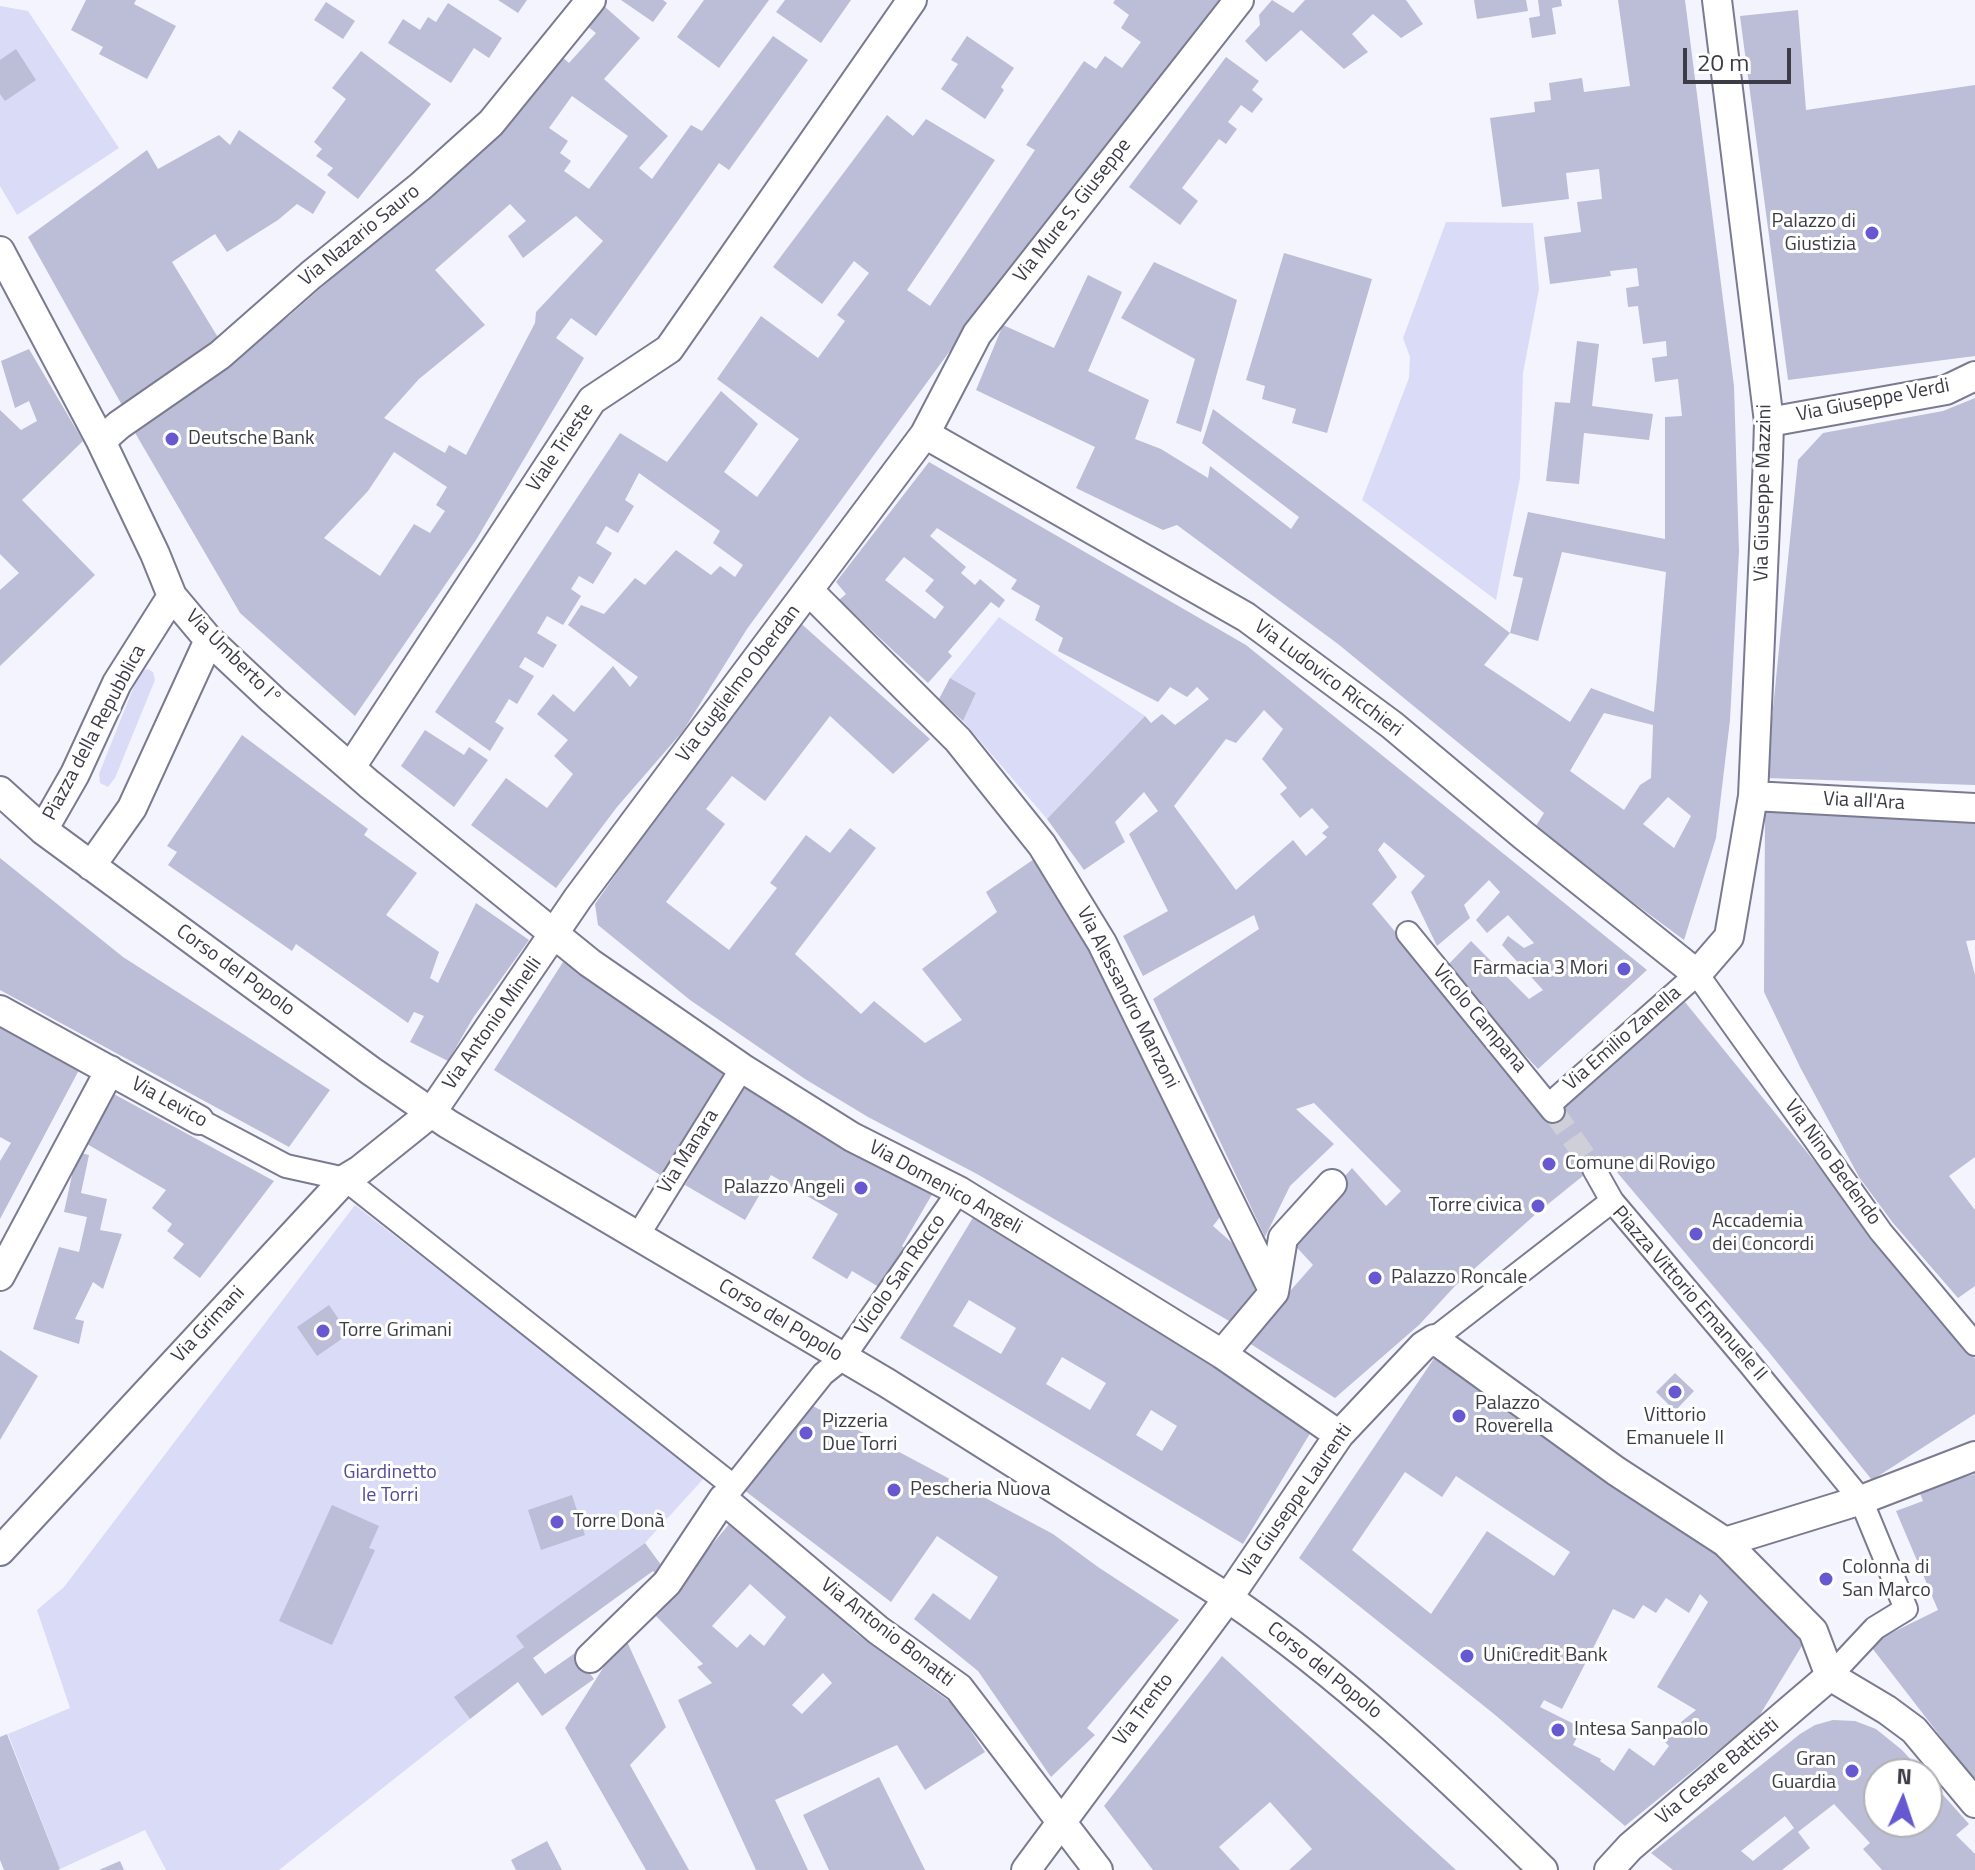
<!DOCTYPE html>
<meta charset="utf-8">
<style>
body{margin:0}
#map{position:relative;width:1975px;height:1870px;overflow:hidden;background:#f4f4ff;font-family:"Titillium Web",sans-serif}
canvas{display:block}
.north{position:absolute;left:1863px;top:1758px;width:80px;height:80px;box-sizing:border-box;background:#fff;border:2px solid #b1b1b5;border-radius:50%;rotate:3deg;font-size:22px;font-weight:700;line-height:32px;text-align:center;color:#3c3c46}
.north::after{content:'';display:block;margin:auto;width:28px;height:36px;background:#6658d1;clip-path:polygon(50% 0,100% 100%,50% 72%,0 100%)}
.scale{position:absolute;left:1683px;top:48px;width:108px;height:36px;box-sizing:border-box;border:4px solid #3c3c46;border-top:0;padding-left:10px;font-size:24px;line-height:28px;white-space:nowrap;color:#3c3c46;-webkit-text-stroke:6px #fff;paint-order:stroke}
</style>
<div id="map">
<canvas width="1975" height="1870"></canvas>
<div class="north">N</div>
<div class="scale">20 m</div>
</div>
<script>
const context = document.querySelector('canvas').getContext('2d');
context.lineJoin = 'round';
function fillPath(path, color) { context.fillStyle = color; context.fill(path, 'evenodd'); }
function trace(path, color, width, dash) { context.strokeStyle = color; context.lineWidth = width; context.lineCap = dash ? 'butt' : 'round'; context.setLineDash(dash || []); context.stroke(path); }
function label(font, color, halo, rows, align = 'center') {
  context.font = font + ' "Titillium Web",sans-serif'; context.lineWidth = 6; context.setLineDash([]); context.textBaseline = 'middle'; context.strokeStyle = halo; context.fillStyle = color; for (const [text, x, y, turn = 0] of rows) {
    context.save(); context.translate(x, y); context.rotate((+turn || 0) * Math.PI / 180); context.textAlign = isNaN(turn) ? turn : align; if (halo) context.strokeText(text, 0, 0); context.fillText(text, 0, 0); context.restore();
  }
}
fillPath(new Path2D(`
 M0,6L28,11L119,148L17,215L0,186Z
 M1446,222L1533,223L1539,289L1523,373L1520,478L1496,600L1362,500L1409,378L1410,357L1403,338Z
 M999,617L1145,716L1047,819L963,721L976,693L950,678Z
 M148,669L153,672L155,680L115,778L108,787L100,783L99,774L140,671Z
 M355,1205L705,1477L645,1543L517,1636L524,1647L455,1697L470,1719L279,1870H166L145,1830L60,1869L8,1734L70,1708L37,1610L64,1587Z`), '#dadbf7');
fillPath(new Path2D(`
 M86,0H136L134,4L176,26L147,79L99,54L103,47L71,30Z
 M498,0H527L518,13Z
 M621,0H663L667,3L653,22Z
 M704,0H769L719,68L677,37Z
 M785,0H851L821,43L776,12Z
 M1115,0H1222L1033,237L747,629L683,731L617,807L556,888L471,825L506,778L547,808L573,774L554,756L568,740L537,714L553,694L574,712L613,666L630,687L638,677L568,625L581,605L604,614L635,578L645,585L676,550L711,575L720,566L735,577L743,565L713,543L720,531L639,473L625,500L634,506L618,533L606,526L596,543L612,553L593,584L579,576L571,589L581,596L563,625L547,616L537,633L557,645L543,668L525,657L519,667L534,676L517,704L509,699L495,722L504,728L490,751L435,712L620,433L667,462L721,391L758,424L724,472L757,497L799,439L717,379L761,316L818,358L845,321L837,315L869,273L854,261L822,304L773,267L887,115L913,136L926,119L995,160L907,290L930,306L1035,150L1026,145L1084,61L1096,69L1105,56L1122,68L1141,42L1121,28L1129,15L1113,3Z
 M1272,0L1293,13L1305,0H1406L1423,24L1401,38L1373,14L1352,34L1368,52L1344,69L1301,30L1266,62L1245,41L1260,25L1259,15Z
 M1474,0H1526L1528,11L1477,19Z
 M1538,0H1561L1562,6L1552,8L1556,34L1532,38L1529,18L1540,16Z
 M1618,0H1685L1734,386L1739,551L1730,720L1716,838L1684,940L1534,829L1544,813L1338,644L1177,525L1163,530L1076,488L1095,447L976,390L1003,325L1054,348L1088,275L1122,292L1088,371L1149,400L1135,439L1161,449L1208,478L1210,466L1291,529L1299,517L1202,443L1213,409L1510,633L1523,578L1513,576L1528,512L1665,539V417L1682,416L1678,379L1655,382L1652,358L1667,356L1666,341L1643,344L1638,306L1628,307L1626,288L1639,286L1637,268L1610,271L1611,276L1550,284L1544,237L1581,232L1577,202L1602,199L1599,169L1566,173L1569,199L1502,207L1490,118L1535,112L1534,102L1551,100L1549,83L1582,78L1584,92L1630,86ZM1562,552L1666,572L1654,712L1591,688L1570,722L1484,665L1510,633L1538,641ZM1604,713L1653,725L1651,778L1640,785L1624,810L1570,771ZM1668,797L1691,816L1674,848L1643,824Z
 M326,2L355,21L343,39L314,20Z
 M448,3L502,38L489,58L474,48L451,83L388,43L403,19L420,30L428,17L436,22Z
 M604,6L640,38L604,79L668,136L639,168L652,179L691,125L702,131L773,36L808,60L729,170L719,163L596,336L571,318L556,338L584,358L476,540L355,716L240,613L134,431L289,316L481,147L561,56L569,63L596,33L587,26ZM572,96L628,136L589,189L564,171L571,161L560,153L568,141L549,128ZM510,204L526,221L508,236L523,258L576,216L603,241L536,312L535,323L466,455L449,445L445,453L384,418L419,379L485,325L435,270ZM394,452L447,487L436,505L445,511L430,533L414,524L380,576L324,538L368,491Z
 M1798,10L1806,110L1975,85V356L1788,380L1740,16Z
 M967,36L1014,68L1001,87L1004,90L985,119L941,89L958,64L951,60Z
 M16,49L36,80L5,101L0,94V60Z
 M361,51L431,104L358,199L327,175L333,168L316,156L322,149L314,142L346,99L332,88Z
 M1226,57L1259,81L1252,90L1263,99L1252,113L1241,105L1228,122L1237,129L1226,144L1219,139L1182,188L1198,201L1180,225L1129,187Z
 M239,130L326,192L313,214L297,204L278,220L227,252L215,234L172,262L222,344L123,407L28,237L147,150L158,169L219,135L230,145Z
 M1284,253L1372,279L1327,433L1292,423L1296,409L1262,399L1265,386L1246,380Z
 M1154,262L1237,300L1201,432L1176,423L1195,359L1121,318Z
 M1577,341L1599,344L1592,406L1653,414L1649,440L1584,433L1579,484L1546,481L1555,402L1570,403Z
 M29,349L83,441L22,500L95,575L0,666V590L19,573L0,554V410L21,430L37,421L29,401L15,408L1,361Z
 M1975,398V785L1766,778L1798,460L1823,433L1943,411Z
 M929,462L1246,645L1647,970L1538,1069L1444,969L1471,941L1529,999L1543,990L1502,945L1508,936L1524,948L1534,943L1508,915L1487,933L1476,920L1500,892L1489,880L1464,905L1470,918L1437,946L1411,892L1425,876L1384,842L1378,850L1397,877L1372,904L1447,994L1553,1111L1685,1002L1975,1359V1414L1872,1480L1768,1351L1605,1158L1537,1213L1455,1286L1419,1325L1335,1398L1246,1341L1313,1265L1289,1239L1352,1168L1386,1206L1401,1191L1314,1103L1296,1109L1334,1144L1290,1186L1265,1237L1153,999L1259,929L1254,915L1143,976L1123,936L1168,911L1129,834L1158,811L1144,792L1115,822L1125,842L1084,870L1047,819L1145,716L1151,723L1162,714L1175,725L1209,699L1197,687L1187,697L1170,687L1158,702L1058,651L1063,638L1035,620L1040,606L1011,589L1017,580L937,528L930,536L966,567L961,573L975,585L980,579L1005,600L999,608L991,602L948,652L952,656L928,683L839,600L846,594L836,582ZM904,557L934,580L925,591L944,607L935,619L885,580ZM1264,710L1283,729L1262,759L1287,788L1280,794L1300,818L1312,808L1329,827L1322,833L1327,837L1306,856L1293,840L1236,890L1174,806L1226,739L1236,743Z
 M796,619L930,739L893,774L830,716L765,801L732,776L706,809L725,824L666,902L729,950L777,888L770,883L806,835L830,853L850,828L876,848L795,954L861,1014L874,1001L925,1043L962,1020L922,969L997,912L986,892L1037,857L1120,1006L1226,1209L1213,1226L1246,1255L1261,1288L1236,1325L977,1174L868,1117L805,1079L690,1000L598,925L595,904Z
 M950,678L976,693L963,721L939,699Z
 M425,730L464,755L469,747L488,760L454,807L401,766Z
 M242,735L368,829L364,835L417,873L386,915L439,952L430,978L438,983L476,903L529,940L473,1018L448,1061L410,1042L424,1016L414,1012L408,1023L296,944L292,951L168,865L177,852L167,846Z
 M1765,811L1975,823V940L1966,941L1975,975V1157L1949,1176L1975,1210V1286L1958,1298L1893,1223L1859,1177L1800,1067L1764,992Z
 M0,858L123,957L330,1090L289,1147L0,990Z
 M563,962L734,1070L665,1178L494,1070Z
 M0,1025L79,1070L0,1219V1161L11,1143L0,1137Z
 M745,1081L934,1191L902,1246L907,1250L884,1290L852,1271L847,1279L812,1258L838,1214L771,1175L745,1220L685,1185Z
 M112,1093L274,1181L200,1278L173,1258L184,1244L167,1231L172,1224L152,1208L166,1190L87,1144Z
 M77,1152L89,1155L81,1193L107,1199L100,1230L122,1234L103,1289L93,1282L75,1319L84,1321L79,1344L33,1329L59,1247L79,1252L87,1217L64,1212Z
 M974,1216L1317,1422L1243,1544L900,1338ZM969,1300L1016,1328L1001,1354L953,1326ZM1062,1357L1106,1383L1090,1410L1046,1384ZM1151,1410L1177,1426L1162,1451L1136,1435Z
 M329,1305L349,1334L317,1356L297,1327Z
 M0,1350L38,1376L0,1440Z
 M1435,1357L1724,1553L1803,1644L1758,1718L1625,1826L1494,1714L1299,1558ZM1405,1472L1442,1497L1456,1476L1570,1552L1554,1576L1487,1531L1431,1614L1352,1550ZM1700,1594L1708,1602L1657,1687L1696,1710L1661,1738L1669,1746L1654,1766L1629,1748L1614,1771L1600,1761L1601,1759L1573,1745L1582,1728L1540,1707L1544,1700L1562,1709L1613,1609L1634,1619L1643,1605L1656,1613L1666,1598L1689,1613Z
 M1675,1373L1694,1391L1675,1411L1656,1392Z
 M811,1405L1053,1534L1098,1567L1179,1620L1087,1728L1095,1735L1051,1777L978,1671L914,1619L933,1593L970,1620L998,1577L937,1536L891,1602L740,1487Z
 M1975,1474V1781L1869,1644L1938,1610L1896,1511L1923,1501L1919,1491Z
 M572,1495L585,1535L541,1550L528,1510Z
 M332,1505L379,1526L369,1548L375,1550L332,1645L279,1621Z
 M735,1517L857,1634L954,1705L985,1752L925,1790L897,1745L775,1800L808,1870H756L678,1700L712,1683L697,1667L703,1664L654,1614ZM750,1584L786,1617L764,1646L750,1634L737,1648L712,1626ZM823,1673L832,1683L802,1714L792,1705Z
 M645,1543L667,1573L659,1579L653,1571L533,1658L545,1674L575,1653L594,1679L542,1716L518,1682L470,1719L454,1697L524,1647L516,1636Z
 M624,1635L666,1727L630,1765L689,1870H646L565,1728Z
 M1222,1656L1295,1723L1456,1870H1289L1312,1849L1270,1802L1219,1847L1240,1870H1153L1104,1806Z
 M1833,1720L1855,1721L1876,1729L1902,1750L1924,1774H1879V1822H1927V1777L1969,1824L1956,1835L1975,1854V1870H1882L1863,1849L1870,1843L1834,1804L1798,1832L1810,1848L1782,1870H1673L1651,1853L1800,1734L1815,1725ZM1785,1816L1794,1828L1753,1861L1741,1851Z
 M7,1734L60,1869L58,1870H4L0,1860V1737Z
 M879,1777L925,1870H829L803,1815Z
 M547,1841L562,1870H516L511,1860Z
 M120,1861L124,1870H99Z`), '#bcbdd6');
trace(new Path2D(`
 M1553,1111L1594,1169`), '#cfcfda', 22, [22, 11]);
const pedestrian = new Path2D(`
 M1408,933L1553,1111
 M1549,1105L1697,974L1881,1232L1975,1344
 M199,1120L286,1166L345,1179L733,1486
 M1594,1169L1612,1201
 M637,1237L742,1068
 M1434,1339L1612,1201L1748,1362L1861,1500L1906,1609L1875,1628L1830,1676
 M725,1497L823,1374L843,1358L959,1191`);
const minor = new Path2D(`
 M0,251L101,441L155,554L172,596L209,640L273,700L369,784L590,963L742,1068L852,1137L959,1191L1222,1354L1339,1435
 M1769,422L1946,390L1975,376
 M925,434L1246,617L1392,725L1523,835L1697,974L1729,937L1753,796L1768,457L1769,422L1717,0
 M101,441L119,425L220,355L311,275L421,186L491,123L591,0
 M809,591L958,740L1042,845L1102,943L1274,1292
 M351,767L592,400L669,349L912,0
 M0,791L43,830L371,1071L448,1124L887,1383L1228,1598C1343,1676 1444,1773 1543,1870
 M1753,796L1975,808
 M43,830L75,774L117,683L172,596
 M91,866L132,808L209,640
 M0,1010L199,1120
 M0,1276L110,1070
 M1222,1354L1274,1292L1283,1238L1332,1184
 M1725,1542L1861,1500L1975,1456
 M0,1551L345,1179L360,1170L431,1113L578,898L925,434L977,334L1239,0
 M590,1658L667,1583L723,1499L878,1630L959,1688L1098,1870
 M1830,1676L1887,1710L1914,1730L1975,1803
 M1026,1870L1228,1598L1339,1435L1423,1346L1434,1339L1616,1471L1725,1542L1813,1631L1830,1676
 M1609,1870L1630,1847L1830,1676`);
trace(pedestrian, '#7a7a91', 26);
trace(minor, '#7a7a91', 32);
trace(pedestrian, '#fff', 22);
trace(minor, '#fff', 28);
for (const [x, y, r, color] of [
 [1872,233,8,"#6658d1"],
 [172,439,8,"#6658d1"],
 [1624,969,8,"#6658d1"],
 [1549,1164,8,"#6658d1"],
 [861,1188,8,"#6658d1"],
 [1538,1206,8,"#6658d1"],
 [1696,1234,8,"#6658d1"],
 [1375,1278,8,"#6658d1"],
 [323,1331,8,"#6658d1"],
 [1675,1392,8,"#6658d1"],
 [1459,1416,8,"#6658d1"],
 [806,1433,8,"#6658d1"],
 [894,1490,8,"#6658d1"],
 [557,1522,8,"#6658d1"],
 [1826,1579,8,"#6658d1"],
 [1467,1656,8,"#6658d1"],
 [1558,1730,8,"#6658d1"],
 [1852,1771,8,"#6658d1"]
]) { const dot = new Path2D(); dot.arc(x, y, r, 0, 2 * Math.PI); context.fillStyle = color; context.fill(dot); trace(dot, '#fff', 3); }
label('20px', '#3c3c46', '#fff', [
 ["Via Mure S. Giuseppe",1073,211,-52],
 ["Via Nazario Sauro",360,236,-39],
 ["Via Giuseppe Verdi",1873,401,-11],
 ["Viale Trieste",561,448,-56],
 ["Via Giuseppe Mazzini",1764,493,-89],
 ["Via Umberto I°",233,658,45],
 ["Via Ludovico Ricchieri",1328,679,37],
 ["Via Guglielmo Oberdan",739,684,-53],
 ["Piazza della Repubblica",95,733,-62],
 ["Via all'Ara",1864,802,3],
 ["Corso del Popolo",235,971,36],
 ["Via Alessandro Manzoni",1127,998,63],
 ["Vicolo Campana",1479,1019,50],
 ["Via Antonio Minelli",493,1024,-55],
 ["Via Emilio Zanella",1623,1039,-41],
 ["Via Levico",169,1103,29],
 ["Via Manara",689,1152,-58],
 ["Via Nino Bedendo",1832,1163,54],
 ["Via Domenico Angeli",945,1188,29],
 ["Vicolo San Rocco",901,1275,-55],
 ["Piazza Vittorio Emanuele II",1689,1294,49],
 ["Corso del Popolo",780,1321,31],
 ["Via Grimani",209,1325,-47],
 ["Via Giuseppe Laurenti",1296,1501,-55],
 ["Via Antonio Bonatti",887,1633,38],
 ["Corso del Popolo",1324,1671,39],
 ["Via Trento",1144,1710,-53],
 ["Via Cesare Battisti",1718,1772,-40]
]);
label('20px', '#3c3c46', '#fff', [
 ["Palazzo di",1856,222,"right"],
 ["Giustizia",1856,245,"right"],
 ["Deutsche Bank",188,439],
 ["Farmacia 3 Mori",1608,969,"right"],
 ["Comune di Rovigo",1565,1164],
 ["Palazzo Angeli",845,1188,"right"],
 ["Torre civica",1522,1206,"right"],
 ["Accademia",1712,1222],
 ["dei Concordi",1712,1245],
 ["Palazzo Roncale",1391,1278],
 ["Torre Grimani",339,1331],
 ["Palazzo",1475,1404],
 ["Roverella",1475,1427],
 ["Vittorio",1675,1416,"center"],
 ["Emanuele II",1675,1439,"center"],
 ["Pizzeria",822,1422],
 ["Due Torri",822,1445],
 ["Pescheria Nuova",910,1490],
 ["Torre Donà",573,1522],
 ["Colonna di",1842,1568],
 ["San Marco",1842,1591],
 ["UniCredit Bank",1483,1656],
 ["Intesa Sanpaolo",1574,1730],
 ["Gran",1836,1760,"right"],
 ["Guardia",1836,1783,"right"]
], 'left');
label('20px', '#514b99', '#fff', [
 ["Giardinetto",390,1473],
 ["le Torri",390,1496]
]);
</script>
